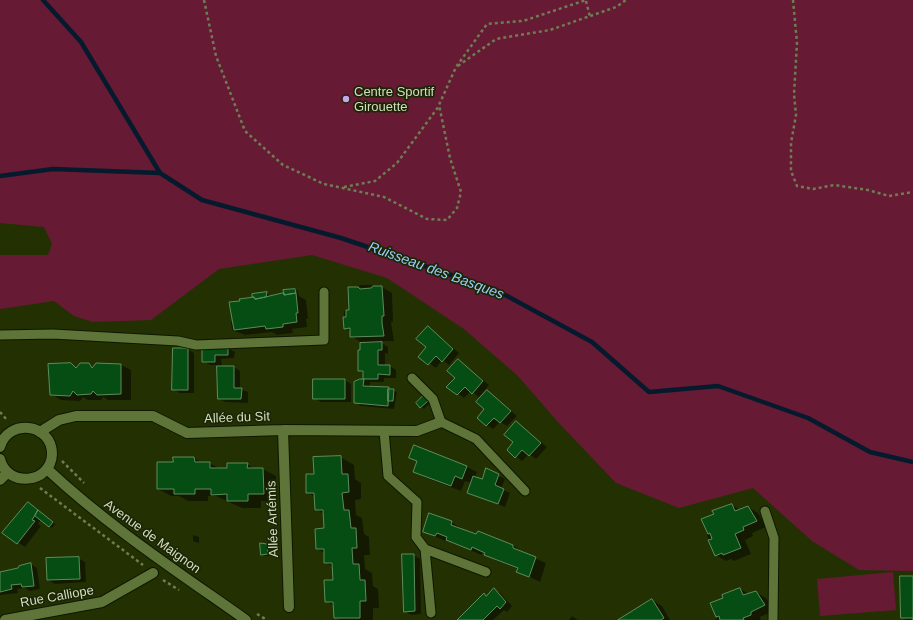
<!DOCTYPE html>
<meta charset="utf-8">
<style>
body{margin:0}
canvas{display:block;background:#233102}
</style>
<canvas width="913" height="620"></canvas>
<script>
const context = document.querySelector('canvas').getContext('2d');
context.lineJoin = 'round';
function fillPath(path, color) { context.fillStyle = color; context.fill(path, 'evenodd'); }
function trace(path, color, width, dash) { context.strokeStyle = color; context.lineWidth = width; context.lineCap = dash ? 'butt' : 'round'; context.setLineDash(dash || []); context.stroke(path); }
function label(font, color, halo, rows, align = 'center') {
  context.font = font + ' Arial,sans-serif'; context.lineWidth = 3.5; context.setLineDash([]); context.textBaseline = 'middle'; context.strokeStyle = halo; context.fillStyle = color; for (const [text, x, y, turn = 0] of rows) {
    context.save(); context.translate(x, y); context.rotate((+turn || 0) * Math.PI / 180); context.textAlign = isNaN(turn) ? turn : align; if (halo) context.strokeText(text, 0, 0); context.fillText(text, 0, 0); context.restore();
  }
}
fillPath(new Path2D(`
 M0,0H913V571L859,570L812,541L753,488L679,508L616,483L557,421L518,376L464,329L387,278L312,255L219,269L151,320L93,322L74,316L54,301L0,309V255H48L52,244L44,227L0,223Z
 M893,572L896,610L820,616L817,579Z`), '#661a33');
fillPath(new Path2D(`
 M359,285H373L375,288L382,287L392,293L393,322H391L392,329L394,341H379L388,347V354L385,353V366H390L396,370V378H384V382H370V387L388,388L397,392L394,409L361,406L355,402L364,380V373L359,370L364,344L351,336V332L345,328L348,318L344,317V311L350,310L362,290Z
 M295,290L298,291L299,296L306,300L308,319H306L307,327L292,329L293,333L277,335L272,332L245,335L232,330L231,322H233L230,303L255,298L254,295L267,293L270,296L285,295Z
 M428,327L459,353L449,365L442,360L436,368L419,356L428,347Z
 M228,348L235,352L234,358L221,359L222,367H234L240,371V389L248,392V403L225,402L218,398V365H210L203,361V349Z
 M187,349L194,353V393H180L173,389Z
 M458,360L489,385L479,397L471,391L464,398L448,386L456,378Z
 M71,364L77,368L88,364L93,367L96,364L121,365L131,370V400H108L103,397L101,400H88L83,397L80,401L61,400L51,394Z
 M345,380L351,384V402H321L314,398Z
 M487,391L517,416L507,426L500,422L493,429L487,425L485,409Z
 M423,398L430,403L424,409L421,407Z
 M517,423L547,447L536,459L529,454L522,461L508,450L515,442Z
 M414,447L467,467L477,472L475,478L482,481L486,470L505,479L501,489L510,493L505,507L468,492L472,483L465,481L461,491L424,477L414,472L418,462L411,458Z
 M340,457L354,465L355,479L361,483V499L355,500L356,515L362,518L364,534L369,537L370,555H364L365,569L372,573L373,586L378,589L379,608H373V620H340L335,617L334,606L326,601L334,581L333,567L325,562V553L317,549L325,529L324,514L316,509L315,497L307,492L315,475Z
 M194,458L202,463H210L220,469L247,464L255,469H263L276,476L277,501H261V508H242L216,496H208V501H188L179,496H171L158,489L174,463Z
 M28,503L38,509L29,523L30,524L39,511L55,524L52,528L41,519L38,524L41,526L25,547L3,533Z
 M732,505L740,510L748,507L758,513L766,527L752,533L753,536L745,540L751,554L734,561L731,559L726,561L716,555L707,535L710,534L709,533L716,514Z
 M451,522L461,528V529L513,545L523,553L546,563L540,582L518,571V569L495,560L483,552L481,555L446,539L445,541L424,531Z
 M193,535L199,537V543L193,541Z
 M267,545L270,546V556H265L262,555Z
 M413,555L420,559L421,614L411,615L405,611Z
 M78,558L85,562L86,582L55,584L48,580Z
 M31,564L37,568L40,589L30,591L25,588L17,589L18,593L0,595V574Z
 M913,577V620H906L902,618Z
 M740,589L749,594L756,592L766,598L774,611L760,617L761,620H715L717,618L712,604Z
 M494,590L500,593L512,606L507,612L504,610L493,620H458L484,594L488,596Z
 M652,600L662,606L670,620H620Z
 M572,616L578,620H569Z`), '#0007');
trace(new Path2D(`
 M43,0L81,42L160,173
 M0,176L53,169L160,173L202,200L341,238L496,290L592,342L649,392L718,386L808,418L870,452L913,462`), '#051b2d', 4.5);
const building = new Path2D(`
 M373,286H382L384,316H382V323L384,336L350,337V328L344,329L343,317H346V310H349L348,287H358L360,289L371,288Z
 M295,289L296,293L284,295L283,290Z
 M267,292L266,297L255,299L254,297H252V294Z
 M284,293V295L296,293L298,313H296L297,322L283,324V327L266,329L265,326L234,330L229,302L240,301L239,299L254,297L255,299Z
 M428,326L453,349L442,362L436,356L428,365L418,357L426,347L416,339Z
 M382,342V350H378V365H390V375L378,374V379H363V371H358V350H360V343Z
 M228,347V355H215V362H202V348Z
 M173,348H188V390H172Z
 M458,359L483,381L472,394L465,387L457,395L446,387L455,378L447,371Z
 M71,363L76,368L80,363H89L92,368L96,363L121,364V394L97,395L93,391L91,394L77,395L73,391L70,396L50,395L48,364Z
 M217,366H234V388H242L241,399H218Z
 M313,379H345V399H313Z
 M360,379H364L363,386L389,387L388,406L354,403V382Z
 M388,389H394L393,401H388Z
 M487,390L511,411L500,423L494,418L486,426L477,418L484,409L476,402Z
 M423,396L428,401L420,408L416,403Z
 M516,421L541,443L529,456L522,450L515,458L507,450L513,442L504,435Z
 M414,445L467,466L462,479L455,476L451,486L413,472L417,461L409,458Z
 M341,456L342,474H348L349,492L342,493L344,510H349L351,528H356L357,548H352L353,564H359L360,580H365L366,601H360V618H334L333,602H325L324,580H333L332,563H324V549H316L315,529L324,528L323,510H315L314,493H306V474H314L313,457Z
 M173,457H194L195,462H210V468H227V463H248L247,468H263L264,494H248V501H227V494L211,495V489H195V494H174V489H157V462H173Z
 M486,468L499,474L495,485L504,489L498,504L467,493L473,476L482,479Z
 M28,502L38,510L32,520L35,521L17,544L2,533Z
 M732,504L735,511L748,506L757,521L743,527L744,530L735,534L741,548L723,555L722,553L715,556L708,540L712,539L710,533L708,534L701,519L714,514L712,511Z
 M38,510L53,522L49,527L35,516Z
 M429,513L452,521L451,525L476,534L478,531L513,545V548L536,557L529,577L516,572L518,568L484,555L485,553L472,547L471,550L446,540L447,537L437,533L435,536L423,532Z
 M260,543L267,544L268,554L261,555Z
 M402,554H414L415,611L404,612Z
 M79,557L80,579L47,580L46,558Z
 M31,563L34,586L22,587L21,584L11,585L12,589L0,592V572L18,568L19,566Z
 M900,576H913V620V618H901Z
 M494,588L506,602L500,609L497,606L483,620H457L484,593L486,596Z
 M740,588L743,595L756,591L765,605L751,612V615L743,618L744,620H720L719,616L716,617L710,603L723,598L722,595Z
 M652,599L664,618L661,620H618Z`);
fillPath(building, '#064d13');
trace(building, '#5c8c5d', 1);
const lane = new Path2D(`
 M0,335L53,334L178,341L196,345L324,340V292
 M412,378L433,399L441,422L476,439L525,491
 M384,431L388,476L417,502L416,537L425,549L431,613
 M765,511L774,538L773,620
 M425,549L486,572`);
const street = new Path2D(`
 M283,430L289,607
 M40,432L59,420L76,416H153L187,433L283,430L417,431L441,422
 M0,480L7,473
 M5,620L102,602L153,573`);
const secondary = new Path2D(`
 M0,447C8,418 52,423 52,454C51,484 7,488 0,459
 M47,469C108,526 178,572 246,620`);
trace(lane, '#0e1700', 11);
trace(street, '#0e1700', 12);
trace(secondary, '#0e1700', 12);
trace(new Path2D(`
 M204,0L216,56L245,131L283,165L324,184L384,197L427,219L447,220L457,208L461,192L450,158L439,105L456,67L487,24L523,21L586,0
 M793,0L797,43L794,94L796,115L791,143V171L797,186L813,189L834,185L868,190L889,196L913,192
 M586,1L590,17
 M458,66L496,39L550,30L616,7L626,0
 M344,187L375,181L397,163L439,106
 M0,412L7,420
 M62,461L84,483
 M40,488L143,565
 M163,580L179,590
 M257,614L267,620`), '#6f7d54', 2.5, [3, 3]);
trace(lane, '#5f7438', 9);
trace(street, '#5f7438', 10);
trace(secondary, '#5f7438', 10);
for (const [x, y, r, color] of [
 [346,99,4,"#c7a6ef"]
]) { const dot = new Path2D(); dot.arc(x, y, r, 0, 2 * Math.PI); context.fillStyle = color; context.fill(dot); trace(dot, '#1c2606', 1.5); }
label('13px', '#d1debe', '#1c2606', [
 ["Centre Sportif",354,92],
 ["Girouette",354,107]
], 'left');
label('13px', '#d1debe', '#1c2606', [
 ["Allée du Sit",237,418,-2],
 ["Allée Artémis",273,519,-92],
 ["Avenue de Maignon",152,537,36],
 ["Rue Calliope",57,597,-10]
]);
label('italic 14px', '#99cefb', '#1c2606', [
 ["Ruisseau des Basques",436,271,20]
]);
</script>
